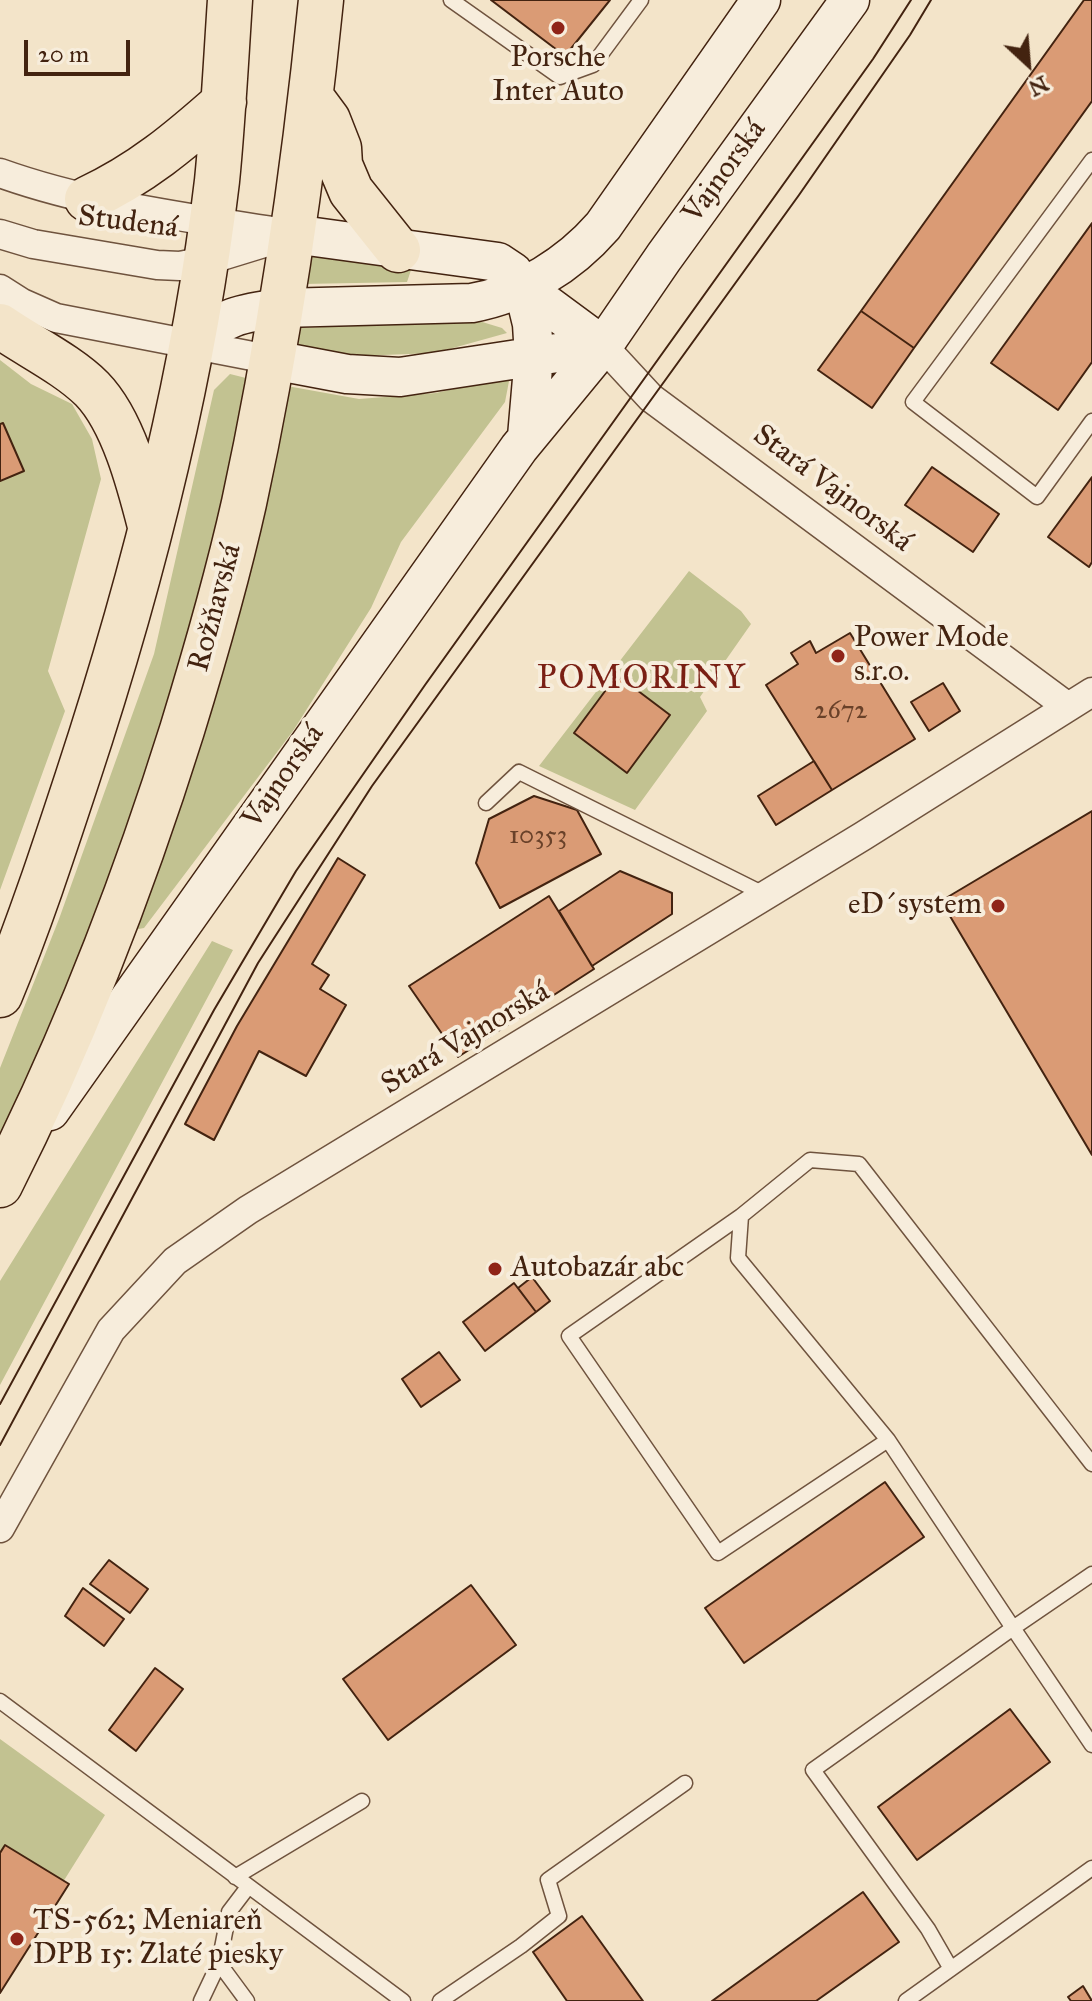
<!DOCTYPE html>
<meta charset="utf-8">
<style>
body{margin:0}
#map{position:relative;width:1092px;height:2001px;overflow:hidden;background:#f3e4c9;font-family:"IM FELL Great Primer",serif}
canvas{display:block}
.north{position:absolute;left:988px;top:24px;width:80px;height:80px;-webkit-text-stroke:6px #f7eddc;paint-order:stroke;rotate:154deg;font-size:22px;font-weight:700;line-height:32px;text-align:center;color:#432310}
.north::after{content:'';display:block;margin:auto;width:28px;height:36px;background:#432310;clip-path:polygon(50% 0,100% 100%,50% 72%,0 100%)}
.scale{position:absolute;left:24px;top:40px;width:106px;height:36px;box-sizing:border-box;border:4px solid #432310;border-top:0;padding-left:10px;font-size:24px;line-height:28px;white-space:nowrap;color:#432310;-webkit-text-stroke:6px #f7eddc;paint-order:stroke}
</style>
<div id="map">
<canvas width="1092" height="2001"></canvas>
<div class="north">N</div>
<div class="scale">20 m</div>
</div>
<script>
const context = document.querySelector('canvas').getContext('2d');
context.lineJoin = 'round';
function fillPath(path, color) { context.fillStyle = color; context.fill(path, 'evenodd'); }
function trace(path, color, width, dash) { context.strokeStyle = color; context.lineWidth = width; context.lineCap = dash ? 'butt' : 'round'; context.setLineDash(dash || []); context.stroke(path); }
function label(font, color, halo, rows, align = 'center') {
  context.font = font + ' "IM FELL Great Primer",serif'; context.lineWidth = 8; context.setLineDash([]); context.textBaseline = 'middle'; context.strokeStyle = halo; context.fillStyle = color; for (const [text, x, y, turn = 0] of rows) {
    context.save(); context.translate(x, y); context.rotate((+turn || 0) * Math.PI / 180); context.textAlign = isNaN(turn) ? turn : align; if (halo) context.strokeText(text, 0, 0); context.fillText(text, 0, 0); context.restore();
  }
}
fillPath(new Path2D(`
 M309,252L411,270L407,282L304,284Z
 M479,321L502,328L507,333L435,353L357,356L296,345L299,328Z
 M0,360L31,384L72,404L92,439L101,479L48,671L65,711L0,890Z
 M230,374L250,379L185,665L92,924L0,1150V1068L59,919L154,654L214,390Z
 M510,376L505,402L401,542L371,608L293,731L144,928L133,930L287,386L359,399L436,393Z
 M689,571L741,611L751,624L700,697L707,711L635,810L539,766Z
 M212,941L233,950L0,1385V1281Z
 M0,1739L105,1815L63,1882L6,1845L0,1853Z`), '#c2c291');
const building = new Path2D(`
 M491,0H610L565,56Z
 M1084,0H1092V101L914,348L861,311Z
 M1092,223V362L1058,410L991,363Z
 M861,311L914,348L872,408L818,370Z
 M3,423L24,471L0,481V424Z
 M932,467L999,514L973,552L905,505Z
 M1092,477V562L1089,567L1048,537Z
 M850,633L915,739L832,790L766,685L798,664L791,653L810,641L816,653Z
 M617,675L670,715L627,773L574,733Z
 M943,683L960,711L929,731L911,702Z
 M814,761L832,790L776,825L758,796Z
 M534,796L577,810L601,854L500,908L476,863L489,819Z
 M1092,811V1155L941,901Z
 M338,858L365,875L312,964L329,975L320,989L346,1005L306,1076L259,1051L214,1140L185,1124L237,1026Z
 M620,871L672,893V914L592,966L559,911Z
 M549,896L594,969L458,1057L409,986Z
 M532,1277L550,1301L536,1312L518,1288Z
 M514,1283L536,1312L485,1351L463,1322Z
 M439,1352L460,1380L421,1407L402,1379Z
 M885,1482L924,1537L744,1663L705,1608Z
 M109,1560L148,1589L130,1613L90,1584Z
 M471,1585L516,1645L388,1740L343,1679Z
 M83,1588L124,1619L104,1646L65,1616Z
 M155,1668L183,1689L136,1751L109,1730Z
 M1010,1709L1050,1762L917,1860L878,1807Z
 M5,1845L69,1884L0,1993V1853Z
 M863,1892L899,1942L816,2001H712Z
 M582,1916L643,2001H567L533,1952Z
 M1083,1986L1092,2001H1071L1068,1997Z`);
fillPath(building, '#da9b75');
trace(building, '#432310', 2);
const service = new Path2D(`
 M451,0L560,77L593,65L641,0
 M1092,160L913,402L1037,497L1092,421
 M486,803L519,772L766,895
 M741,1216L569,1336L718,1553L888,1440
 M1092,1574L1013,1628L1092,1745
 M0,1701L403,2001
 M235,1877L362,1801
 M951,1969L928,1929L813,1770L1013,1628L888,1440L738,1258L741,1216L810,1160L859,1164L1092,1464
 M201,2001L219,1963
 M247,2001L219,1963L229,1912L248,1887
 M440,2001L521,1946L559,1916L548,1880L685,1783
 M906,2001L1092,1868`);
const minor = new Path2D(`
 M0,173C89,205 191,218 284,233
 M0,234L33,244L157,265L180,266L205,261L293,234
 M0,289L22,303L56,318L273,360
 M603,346L651,398L1068,707
 M0,1528L111,1330L175,1261L248,1210L863,836L1092,692`);
const secondary = new Path2D(`
 M293,234L498,262L513,272L523,287L603,346
 M523,287L532,324L534,356L527,437
 M192,343C225,317 239,313 281,308L472,303C522,294 569,265 603,226L761,0
 M273,360L347,374L400,377L603,346
 M50,1111L519,448L603,346L664,257L850,0`);
const primary = new Path2D(`
 M311,97L328,120L339,148L340,165L351,191L398,250
 M87,199C141,174 180,141 224,102
 M0,326C29,346 68,365 92,389C123,421 139,483 150,526
 M0,995C29,925 53,852 77,779C141,585 193,385 217,181C223,121 226,60 230,0
 M0,1185C74,1039 133,886 182,730C205,655 227,579 244,503C280,337 304,169 321,0`);
trace(service, '#6f533e', 17);
trace(minor, '#6f533e', 31);
trace(secondary, '#432310', 41);
trace(primary, '#432310', 47);
trace(service, '#f7eddc', 14);
trace(minor, '#f7eddc', 28);
trace(secondary, '#f7eddc', 38);
trace(primary, '#f3e4c9', 44);
trace(new Path2D(`
 M0,1404L214,1010L296,871L425,685L873,59L911,0
 M0,1445L258,963L372,786L799,195L910,35L931,0`), '#432310', 2);
for (const [x, y, r, color] of [
 [558,28,8,"#8f2418"],
 [838,656,8,"#8f2418"],
 [998,906,8,"#8f2418"],
 [495,1269,8,"#8f2418"],
 [17,1939,8,"#8f2418"]
]) { const dot = new Path2D(); dot.arc(x, y, r, 0, 2 * Math.PI); context.fillStyle = color; context.fill(dot); trace(dot, '#f7eddc', 3); }
label('26px', '#694129', null, [
 ["2672",841,712],
 ["10353",538,837]
]);
label('30px', '#432310', '#f7eddc', [
 ["Porsche",558,59,"center"],
 ["Inter Auto",558,93,"center"],
 ["Power Mode",854,639],
 ["s.r.o.",854,673],
 ["eD´system",982,906,"right"],
 ["Autobazár abc",511,1269],
 ["TS-562; Meniareň",33,1922],
 ["DPB 15: Zlaté piesky",33,1956]
], 'left');
label('30px', '#432310', '#f7eddc', [
 ["Vajnorská",725,172,-54],
 ["Studená",128,223,7],
 ["Stará Vajnorská",832,489,37],
 ["Rožňavská",216,608,-75],
 ["Vajnorská",284,777,-55],
 ["Stará Vajnorská",466,1039,-31]
]);
context.letterSpacing = '2px';
label('34px', '#7a1f14', '#f7eddc', [
 ["POMORINY",642,680]
]);
context.letterSpacing = '0px';
</script>
